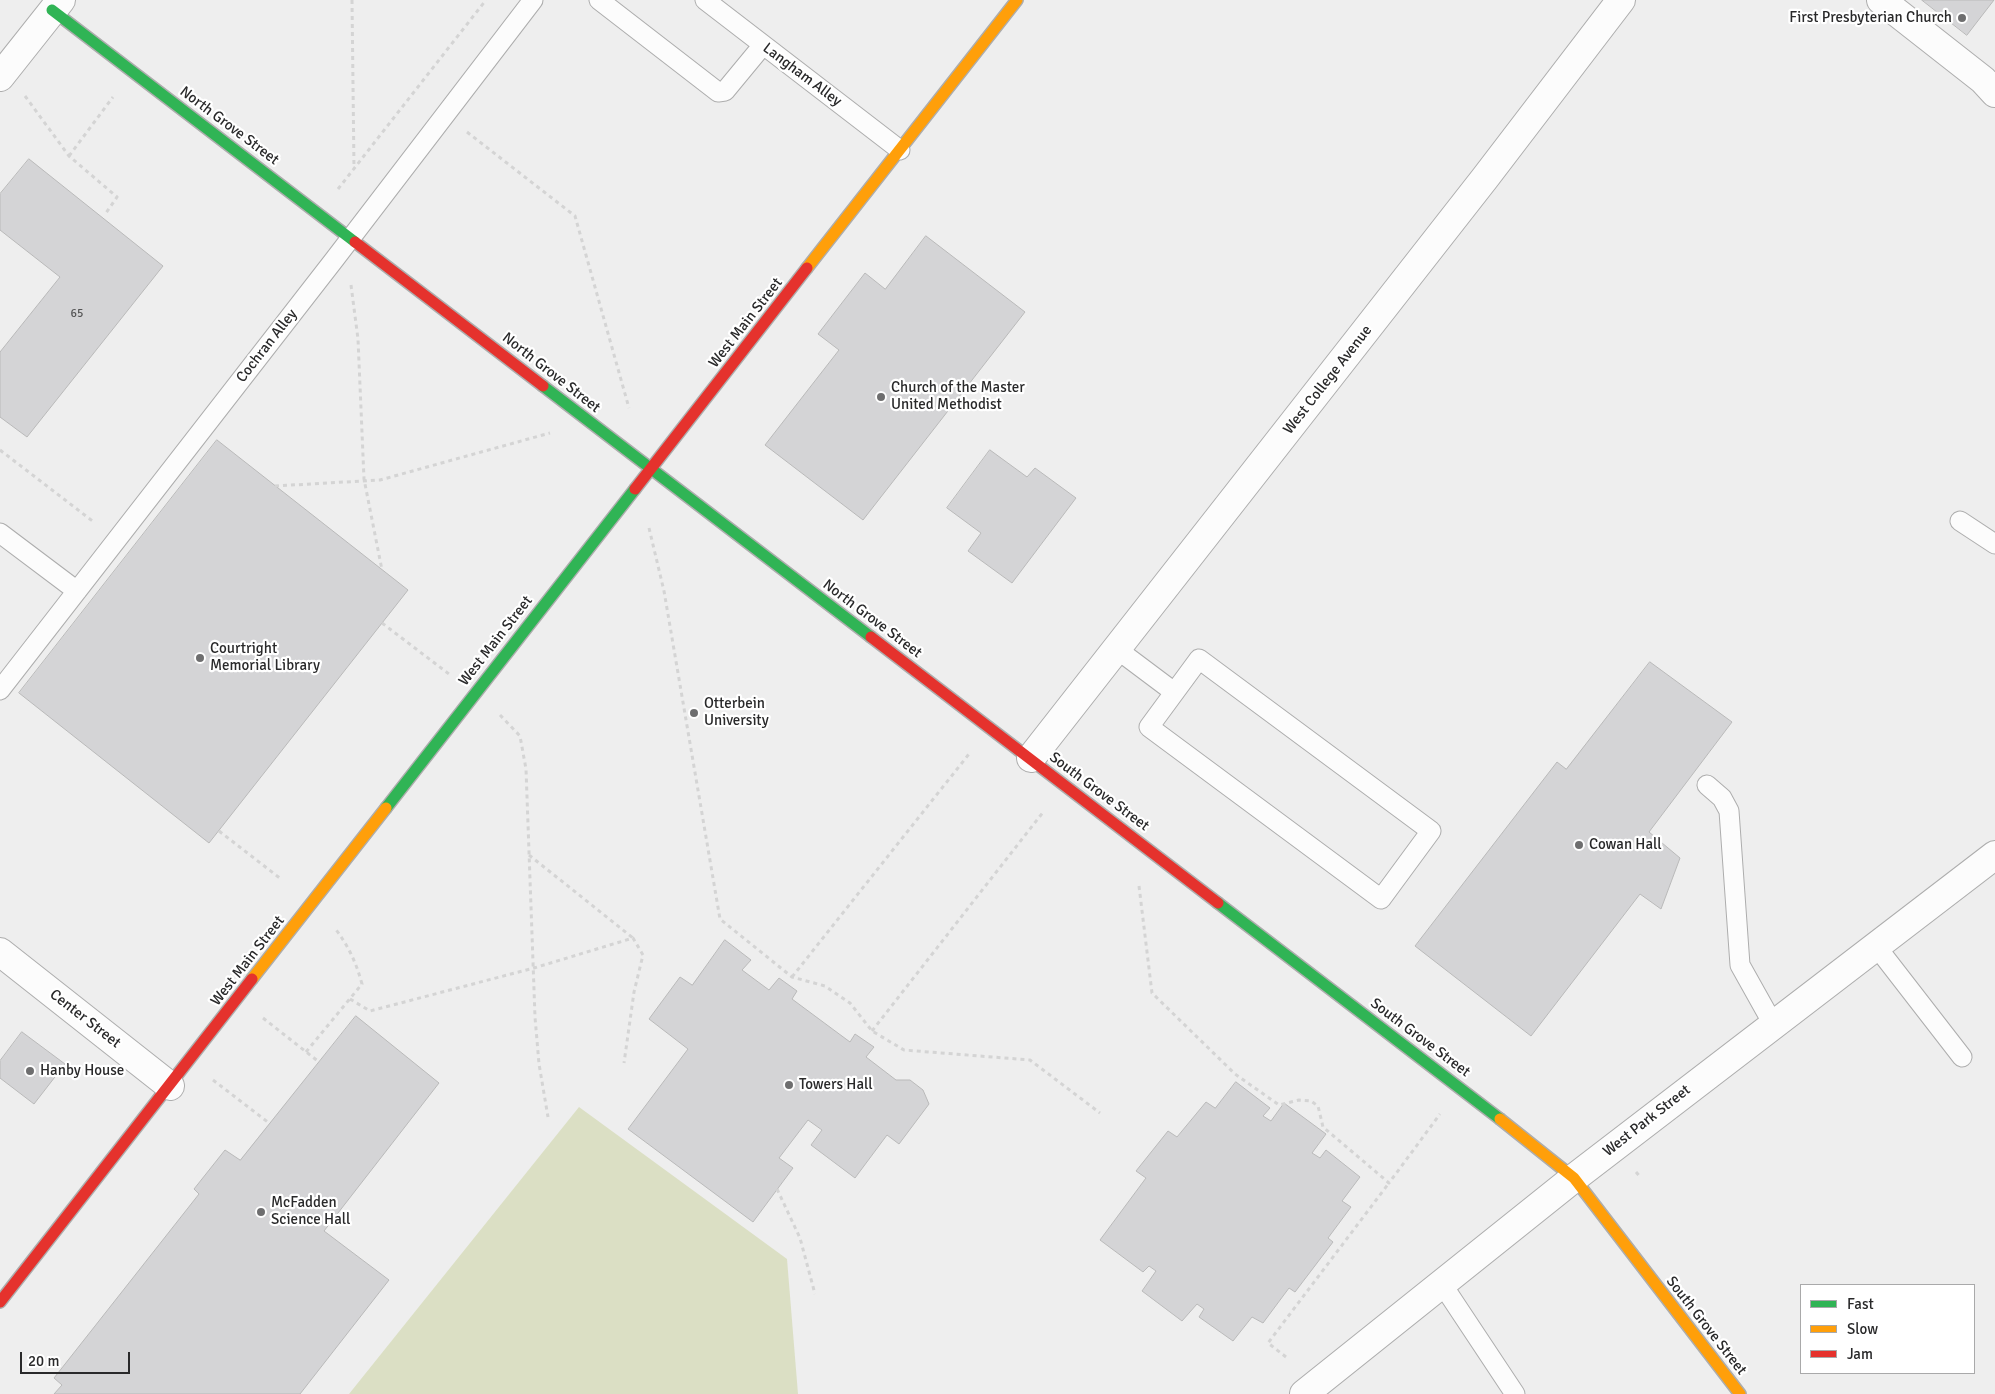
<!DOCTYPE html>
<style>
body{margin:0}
#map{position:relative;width:1995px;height:1394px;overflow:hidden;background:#eee;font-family:Signika,sans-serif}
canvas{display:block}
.legend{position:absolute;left:1800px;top:1284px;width:175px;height:90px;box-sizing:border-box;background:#fff;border:1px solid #a9a9aa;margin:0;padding:6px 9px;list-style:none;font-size:15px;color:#29292a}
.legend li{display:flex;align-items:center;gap:10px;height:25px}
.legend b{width:25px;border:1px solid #a9a9aa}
.scale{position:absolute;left:20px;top:1352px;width:110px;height:22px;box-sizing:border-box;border:2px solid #29292a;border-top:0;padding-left:6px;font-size:15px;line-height:18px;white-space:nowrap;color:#29292a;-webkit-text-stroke:4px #fff;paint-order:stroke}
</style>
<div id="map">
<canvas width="1995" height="1394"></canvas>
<ul class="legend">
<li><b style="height:6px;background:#30b455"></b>Fast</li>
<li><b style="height:6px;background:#ff9f0a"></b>Slow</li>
<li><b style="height:6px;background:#e5322d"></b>Jam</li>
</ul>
<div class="scale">20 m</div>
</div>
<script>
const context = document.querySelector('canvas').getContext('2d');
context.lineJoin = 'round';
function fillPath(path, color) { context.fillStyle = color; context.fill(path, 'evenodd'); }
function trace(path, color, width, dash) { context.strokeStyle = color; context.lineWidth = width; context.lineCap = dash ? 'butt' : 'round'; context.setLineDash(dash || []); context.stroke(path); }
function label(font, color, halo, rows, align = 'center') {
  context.font = font + ' Signika,sans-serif'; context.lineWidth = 4.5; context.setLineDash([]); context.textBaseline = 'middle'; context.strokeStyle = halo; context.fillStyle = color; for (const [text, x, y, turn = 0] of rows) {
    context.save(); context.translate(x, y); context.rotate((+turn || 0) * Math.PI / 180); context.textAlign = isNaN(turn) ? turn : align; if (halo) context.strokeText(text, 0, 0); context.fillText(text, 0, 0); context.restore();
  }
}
fillPath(new Path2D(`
 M579,1107L787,1259L798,1394H349Z`), '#dbdfc4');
const building = new Path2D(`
 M1922,0H1994L1967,35Z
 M29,159L163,266L27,437L0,417V352L60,277L0,230V194Z
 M926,236L1025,312L863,520L765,445L839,350L818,334L865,273L885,289Z
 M217,440L408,590L209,843L19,693Z
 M990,450L1027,477L1035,468L1076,498L1012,583L968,551L981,533L947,508Z
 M1650,662L1732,722L1649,832L1680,858L1661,909L1640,894L1531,1036L1415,946L1557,762L1566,769Z
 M725,940L751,960L742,970L769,990L779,978L797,991L792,999L850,1042L855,1034L874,1047L866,1057L896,1080H910L923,1090L929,1104L899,1144L887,1135L855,1178L811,1145L822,1130L808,1120L779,1158L793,1168L753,1222L628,1129L688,1049L649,1019L680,977L692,985Z
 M356,1016L439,1083L324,1231L389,1280L300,1394H54L62,1385L54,1378L199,1194L194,1189L225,1150L240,1160Z
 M22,1032L65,1064L34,1104L0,1078V1061Z
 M1236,1082L1270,1108L1263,1116L1271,1121L1284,1103L1326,1134L1312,1153L1320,1158L1326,1150L1360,1177L1342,1201L1351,1207L1328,1238L1333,1242L1295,1292L1289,1288L1263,1323L1252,1317L1233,1341L1199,1317L1204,1309L1197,1304L1182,1321L1142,1291L1156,1271L1149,1266L1143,1272L1100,1240L1146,1178L1136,1171L1168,1131L1177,1137L1206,1102L1215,1108Z`);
fillPath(building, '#d4d4d6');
trace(building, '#b9b9b9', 1);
const lane = new Path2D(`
 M599,0L718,92L725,91L763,45
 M705,0L900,150
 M1960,521L1995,544
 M0,533L77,591
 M1118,650L1174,692
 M1199,659L1431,831L1381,899L1149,727Z
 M0,690L334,260L533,0
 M1707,785L1722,798L1729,811L1740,965L1773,1024
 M1876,946L1962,1057
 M1442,1284L1515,1394`);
const street = new Path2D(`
 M1881,0L1983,80L1995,93
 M0,77L61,0
 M1031,758L1485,178L1621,0
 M0,952L170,1086
 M1304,1394L1574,1178L1995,855`);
const fast = new Path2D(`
 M52,10L355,242
 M543,386L871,637
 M386,808L635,489
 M1218,903L1500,1119`);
const slow = new Path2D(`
 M807,268L1017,0
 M252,979L386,808
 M1500,1119L1574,1178L1740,1394`);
const jam = new Path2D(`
 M355,242L543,386
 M635,489L807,268
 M871,637L1218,903
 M0,1302L252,979`);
trace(lane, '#adadad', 21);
trace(street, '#adadad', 30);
trace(fast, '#adadad', 14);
trace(slow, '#adadad', 14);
trace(jam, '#adadad', 14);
trace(new Path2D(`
 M352,0L354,169
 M25,96L69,156L117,197L106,213
 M467,132L575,216L629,408
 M69,156L113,97
 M338,189L486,0
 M351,285L358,339L364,479L382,570
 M0,450L95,523
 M275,486L380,480L550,433
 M649,528L664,591L720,919L792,977L825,986L850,1003L872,1031L904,1050L1030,1060L1100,1113
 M382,623L449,674
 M500,715L520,736L526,769L535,1017L539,1064L548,1117
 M219,831L281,879
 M529,855L633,938
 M1139,886L1152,993L1235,1074L1279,1105L1299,1100L1311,1101L1318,1106L1323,1127L1389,1183L1440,1114
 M792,977L969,754
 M350,999L370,1011L534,968L633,938L643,955L634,992L624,1063
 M263,1018L319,1062
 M872,1031L1044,811
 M306,1052L362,984C356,962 348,945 334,927
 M213,1080L269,1123
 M1636,1172L1641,1178
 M777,1189L800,1238L815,1294
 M1286,1357L1268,1343L1389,1183`), '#d4d4d4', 3, [4, 4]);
trace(lane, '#fcfcfc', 19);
trace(street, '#fcfcfc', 28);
trace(fast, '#30b455', 11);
trace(slow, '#ff9f0a', 11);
trace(jam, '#e5322d', 11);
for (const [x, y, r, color] of [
 [1962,18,5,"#6e6e6f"],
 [881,397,5,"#6e6e6f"],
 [200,658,5,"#6e6e6f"],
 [694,713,5,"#6e6e6f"],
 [1579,845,5,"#6e6e6f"],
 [30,1071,5,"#6e6e6f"],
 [789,1085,5,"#6e6e6f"],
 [261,1212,5,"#6e6e6f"]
]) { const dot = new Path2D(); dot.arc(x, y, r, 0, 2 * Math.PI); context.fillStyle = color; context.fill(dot); trace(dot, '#fff', 2); }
label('12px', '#555556', null, [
 ["65",77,314]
]);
label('15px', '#29292a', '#fff', [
 ["First Presbyterian Church",1952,18,"right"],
 ["Church of the Master",891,388],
 ["United Methodist",891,405],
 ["Courtright",210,649],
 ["Memorial Library",210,666],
 ["Otterbein",704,704],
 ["University",704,721],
 ["Cowan Hall",1589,845],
 ["Hanby House",40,1071],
 ["Towers Hall",799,1085],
 ["McFadden",271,1203],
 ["Science Hall",271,1220]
], 'left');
label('15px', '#29292a', '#fff', [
 ["Langham Alley",802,75,37],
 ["North Grove Street",229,126,37],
 ["West Main Street",746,323,-52],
 ["Cochran Alley",267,346,-52],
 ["North Grove Street",551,373,38],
 ["West College Avenue",1328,380,-52],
 ["North Grove Street",872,619,37],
 ["West Main Street",496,641,-52],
 ["South Grove Street",1099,792,37],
 ["West Main Street",248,961,-52],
 ["Center Street",85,1019,38],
 ["South Grove Street",1420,1038,37],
 ["West Park Street",1647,1121,-38],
 ["South Grove Street",1706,1326,52]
]);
</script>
